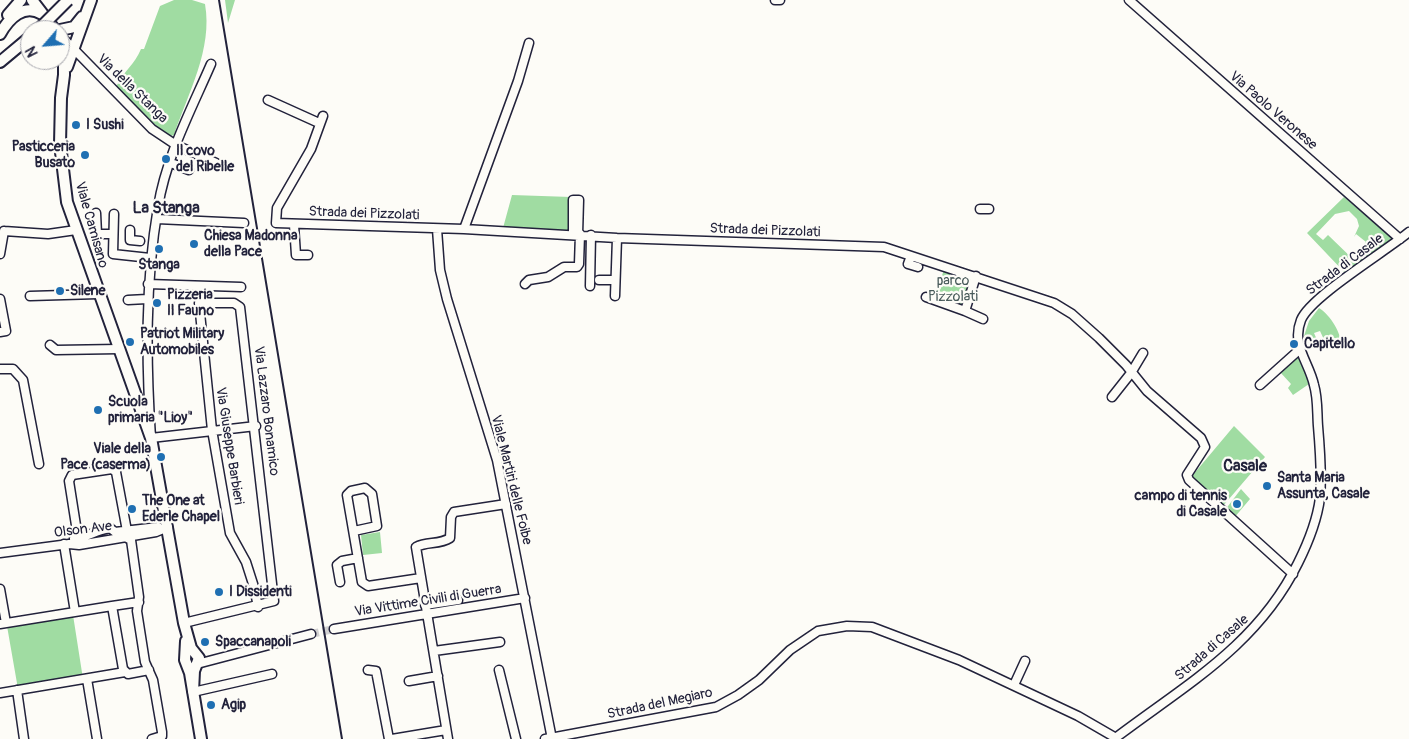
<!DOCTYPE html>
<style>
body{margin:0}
#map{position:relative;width:1409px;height:739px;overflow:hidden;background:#fdfcf7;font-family:Pangolin,sans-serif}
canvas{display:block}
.north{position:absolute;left:20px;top:20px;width:50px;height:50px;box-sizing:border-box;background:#fdfcf7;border:1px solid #a5a5ac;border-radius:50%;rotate:243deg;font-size:14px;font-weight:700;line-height:20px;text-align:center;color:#22223b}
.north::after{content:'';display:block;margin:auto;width:18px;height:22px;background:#1f6fb2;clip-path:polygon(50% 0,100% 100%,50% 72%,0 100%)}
</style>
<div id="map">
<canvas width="1409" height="739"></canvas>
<div class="north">N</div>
</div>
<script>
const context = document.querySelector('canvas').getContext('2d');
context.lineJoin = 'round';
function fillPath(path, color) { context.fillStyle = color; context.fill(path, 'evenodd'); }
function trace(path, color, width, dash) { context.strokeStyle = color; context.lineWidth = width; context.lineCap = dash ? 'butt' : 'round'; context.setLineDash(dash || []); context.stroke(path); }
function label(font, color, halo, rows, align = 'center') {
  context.font = font + ' Pangolin,sans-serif'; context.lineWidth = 4.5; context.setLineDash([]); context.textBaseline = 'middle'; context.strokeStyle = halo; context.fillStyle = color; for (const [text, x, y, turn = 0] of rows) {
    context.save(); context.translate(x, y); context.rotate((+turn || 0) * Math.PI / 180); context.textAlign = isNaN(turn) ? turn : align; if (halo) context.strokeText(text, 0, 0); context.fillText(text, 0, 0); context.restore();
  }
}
fillPath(new Path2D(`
 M174,0H192L205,4C213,49 188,93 174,135L168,137L116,87C123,72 135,64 141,49H144L160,6Z
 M225,0H235L228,23Z
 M512,195L571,197V231L503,228Z
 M1344,197L1394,240L1369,259L1359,249L1366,242L1356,234L1354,237L1359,226L1357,219L1349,211L1335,214L1316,234L1323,240L1328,235L1357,263L1361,258L1366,262L1347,275L1307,233Z
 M944,270L970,279V285L962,306L934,297Z
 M1319,308C1327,312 1341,331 1340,341L1327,346L1320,331L1314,333L1318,342L1304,351L1303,346L1308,343L1304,336L1309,321Z
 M1299,355L1309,384L1293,395L1288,388L1291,384L1280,372Z
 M1234,426L1265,457L1223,506L1192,476Z
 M1241,489L1250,499L1234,518L1225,510Z
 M380,532L382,553L363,555L361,535Z
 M73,615L83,679L18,689L7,626Z`), '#a0dca2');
trace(new Path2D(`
 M311,634L334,629`), '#d1d0d1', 8, [8, 4]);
const minor = new Path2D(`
 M775,0H780
 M1129,0L1400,239
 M60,35L152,129L176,145L216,163
 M211,64C191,110 166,157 158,207C145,283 146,361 151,438L256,426
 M268,100L319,123
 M323,116L311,149L277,208L276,223L464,229L617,238L884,247L1054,303L1072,314L1099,338L1126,365L1147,391L1201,438L1205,447L1187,475L1189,480L1293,574
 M171,163L189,170
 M980,209H989
 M96,213L97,234H112
 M114,214L113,254L150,258
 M157,219L244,223
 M294,225L296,255H308
 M437,229L440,270L447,299L497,460L552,739
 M464,229L518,81L529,43
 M130,230V240L140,241
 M4,231L48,234L76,230
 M573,234V200H579L578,235
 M0,254L4,231
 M911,256L908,264L918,267
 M599,280H615
 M148,284L241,287
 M525,284L529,280L548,277L564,267H577L579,264L580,234
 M590,286L591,235
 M30,296L98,294
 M615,296L617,238
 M926,297L965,311L976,276
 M0,299L6,331L0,332
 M128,300L147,299
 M965,311L983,319
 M50,345L56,350L119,349
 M0,369H13L23,380L39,464
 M1260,385L1299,350
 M1112,397L1131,373L1143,353
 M354,531L377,526L372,494L365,488L351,491L347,495L362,582L368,586L421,578
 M125,537L131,540L139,597L137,611L145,662L153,680L162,732V736L152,739
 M78,538L69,481L72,475L112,469L116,472L127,531
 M74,539C88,537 96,530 110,528L115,532L158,527
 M64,544L75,612
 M0,553L69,544L79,545L156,532L168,527
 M340,582L337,565L342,561L358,558
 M0,589L6,623
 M139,602L112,606L123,669L128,674L149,670
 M425,605L458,600
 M184,623L274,601L240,307L234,303H199L212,430L230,533L246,562L254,587L258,607
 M0,624L112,606
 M334,629L525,598
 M434,651L500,642
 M197,664L311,634
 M368,670L376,671L389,739
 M499,670L516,739
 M87,679L97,739
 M409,681L438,676
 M1014,685L1025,661
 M17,690L24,739
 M193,692L272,674
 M0,693L125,672
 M392,739L446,730
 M448,739L416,547C427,541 439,545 450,538L451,517L454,512L506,504
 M545,739L716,707L738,695L759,680L790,650L818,631L847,626L872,627L959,660L1078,716L1116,738
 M1114,739C1185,685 1257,646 1298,563C1308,543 1317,521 1320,498C1322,475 1320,449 1318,426C1317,413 1318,398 1314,385C1309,362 1291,345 1301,320C1310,297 1386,251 1409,232`);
const major = new Path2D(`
 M32,0L55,30
 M8,15L21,0
 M60,30L74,27L82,17
 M0,34C9,18 24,3 42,14
 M60,41L64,57V75L61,98L60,144L67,202L151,438L184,623L191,648L199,658L194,671L193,692
 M0,62L30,37
 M67,67L91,0
 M186,641L185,660L190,673L201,739`);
trace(minor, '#22223b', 11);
trace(major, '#22223b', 14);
trace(minor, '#fdfcf7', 8);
trace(major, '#fdfcf7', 10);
trace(new Path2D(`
 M219,0L342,739`), '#22223b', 2);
const majorBridge = new Path2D(`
 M38,30L68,0`);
trace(majorBridge, '#22223b', 14, []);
trace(majorBridge, '#fdfcf7', 10);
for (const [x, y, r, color] of [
 [76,125,5,"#1f6fb2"],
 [85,155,5,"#1f6fb2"],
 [166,159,5,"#1f6fb2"],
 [194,244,5,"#1f6fb2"],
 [159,249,5,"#1f6fb2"],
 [60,291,5,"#1f6fb2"],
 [157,303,5,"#1f6fb2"],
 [130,342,5,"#1f6fb2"],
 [1294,344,5,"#1f6fb2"],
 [98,410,5,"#1f6fb2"],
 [161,457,5,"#1f6fb2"],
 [1267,486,5,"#1f6fb2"],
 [1237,504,5,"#1f6fb2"],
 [132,509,5,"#1f6fb2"],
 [219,592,5,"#1f6fb2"],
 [205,642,5,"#1f6fb2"],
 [211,705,5,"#1f6fb2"]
]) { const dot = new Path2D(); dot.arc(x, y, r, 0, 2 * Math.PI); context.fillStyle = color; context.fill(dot); trace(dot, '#fdfcf7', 2); }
label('14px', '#22223b', '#fdfcf7', [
 ["Via della Stanga",132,89,44],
 ["Via Paolo Veronese",1273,111,41],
 ["Strada dei Pizzolati",364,214,2],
 ["Viale Camisano",91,225,74],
 ["Strada dei Pizzolati",765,231,2],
 ["Strada di Casale",1345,265,-37],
 ["Via Lazzaro Bonamico",266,411,83],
 ["Via Giuseppe Barbieri",229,446,81],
 ["Viale Martiri delle Foibe",511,480,76],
 ["Olson Ave",83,530,-7],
 ["Via Vittime Civili di Guerra",428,601,-9],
 ["Strada di Casale",1212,648,-41],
 ["Strada del Megiaro",660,704,-12]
]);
label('bold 14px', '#22223b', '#fdfcf7', [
 ["I Sushi",86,125],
 ["Pasticceria",75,147,"right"],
 ["Busato",75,163,"right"],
 ["Il covo",176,151],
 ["del Ribelle",176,167],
 ["Chiesa Madonna",204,236],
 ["della Pace",204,252],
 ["Stanga",159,265,"center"],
 ["Silene",70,291],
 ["Pizzeria",167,295],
 ["Il Fauno",167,311],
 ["Patriot Military",140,334],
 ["Automobiles",140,350],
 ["Capitello",1304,344],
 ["Scuola",108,402],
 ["primaria \"Lioy\"",108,418],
 ["Viale della",151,449,"right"],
 ["Pace (caserma)",151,465,"right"],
 ["Santa Maria",1277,478],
 ["Assunta, Casale",1277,494],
 ["campo di tennis",1227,496,"right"],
 ["di Casale",1227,512,"right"],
 ["The One at",142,501],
 ["Ederle Chapel",142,517],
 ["I Dissidenti",229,592],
 ["Spaccanapoli",215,642],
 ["Agip",221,705]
], 'left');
label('14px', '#485a5a', '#fdfcf7', [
 ["parco",953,281],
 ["Pizzolati",953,297]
]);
label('bold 16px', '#22223b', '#fdfcf7', [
 ["La Stanga",166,209],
 ["Casale",1245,467]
]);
</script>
